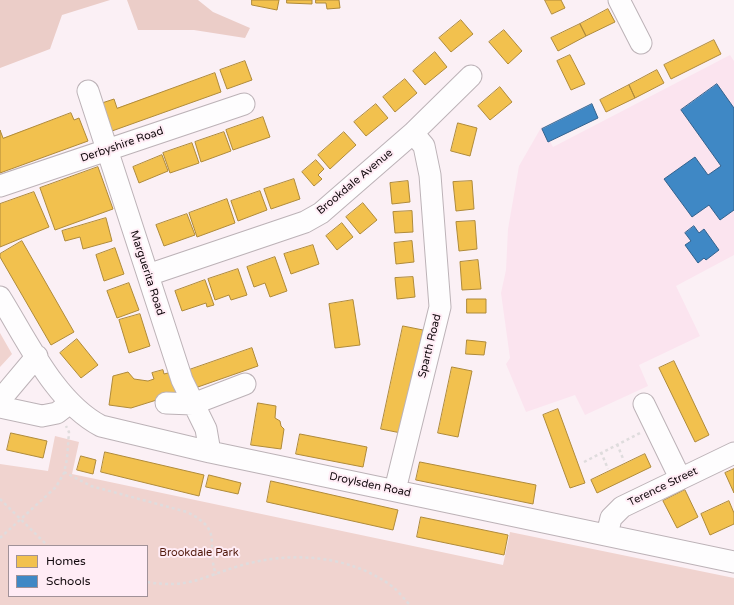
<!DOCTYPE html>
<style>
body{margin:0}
#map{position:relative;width:734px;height:605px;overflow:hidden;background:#fbf0f5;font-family:"Varela Round",sans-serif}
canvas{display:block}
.legend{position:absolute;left:8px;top:545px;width:140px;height:52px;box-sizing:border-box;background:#ffecf5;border:1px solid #a09198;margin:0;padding:5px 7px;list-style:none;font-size:12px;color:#12090d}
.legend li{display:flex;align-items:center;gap:8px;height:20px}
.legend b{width:20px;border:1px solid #a09198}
</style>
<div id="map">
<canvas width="734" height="605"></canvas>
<ul class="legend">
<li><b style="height:11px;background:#f2c14e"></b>Homes</li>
<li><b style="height:11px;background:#3f88c5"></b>Schools</li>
</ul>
</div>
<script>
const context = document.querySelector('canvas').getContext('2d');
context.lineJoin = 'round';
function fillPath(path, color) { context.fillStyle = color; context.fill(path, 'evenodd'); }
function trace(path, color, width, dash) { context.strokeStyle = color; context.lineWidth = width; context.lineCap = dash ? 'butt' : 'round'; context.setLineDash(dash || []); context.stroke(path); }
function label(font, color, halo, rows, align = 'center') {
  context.font = font + ' "Varela Round",sans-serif'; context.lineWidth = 4; context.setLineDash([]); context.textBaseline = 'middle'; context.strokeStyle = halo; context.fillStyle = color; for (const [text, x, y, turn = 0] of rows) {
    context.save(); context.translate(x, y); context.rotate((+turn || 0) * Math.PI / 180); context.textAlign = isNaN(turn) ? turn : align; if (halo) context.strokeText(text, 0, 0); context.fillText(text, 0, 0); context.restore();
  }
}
fillPath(new Path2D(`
 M730,55L734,61V255L676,286L700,336L639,365L648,386L585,415L575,395L526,412L506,364L510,358L501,293L506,270L508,229L519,166L542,126L553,147Z`), '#fbe4ef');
fillPath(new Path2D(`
 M0,333L12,354L0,367Z
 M55,436L79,442L72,474L503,565L510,532L734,578V605H0V464L48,471ZM9,546H147V596H9Z`), '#f0d3cf');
fillPath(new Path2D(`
 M0,0H110L62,15L50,49L0,68Z
 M127,0H198L213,12L250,28L245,38L194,30H138Z`), '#ebcdc8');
const homes = new Path2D(`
 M252,0H279L277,10L252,5Z
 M287,0H312V4L287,3Z
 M316,0H339L340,8L327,9L326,3H316Z
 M545,0H561L565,8L552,14Z
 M608,9L615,22L586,36L580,24Z
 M461,20L473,34L451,52L439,38Z
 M580,24L586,36L558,51L551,38Z
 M504,30L522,51L508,64L489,42Z
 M714,40L721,54L671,79L664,65Z
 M435,52L447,67L425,85L413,71Z
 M570,55L585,84L571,90L557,61Z
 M245,61L252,80L227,89L220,70Z
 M657,70L664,83L635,98L629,85Z
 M215,73L221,92L112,131L102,103L114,99L117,108Z
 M405,79L417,93L395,112L383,97Z
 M629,85L635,98L606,112L600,100Z
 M500,87L512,102L490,120L478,106Z
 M376,104L388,118L366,136L354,122Z
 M71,113L74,120L79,118L88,141L0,173V130L3,138Z
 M263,117L270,137L233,150L226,130Z
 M458,123L477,128L470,156L451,151Z
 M224,132L231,151L201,162L195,142Z
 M344,132L356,145L330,169L318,155Z
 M192,143L199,163L170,173L163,153Z
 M162,155L168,171L139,183L133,167Z
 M316,160L324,169L318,175L322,179L314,186L302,172Z
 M98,167L113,209L55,230L40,188Z
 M294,179L300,199L271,209L264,189Z
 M408,181L410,202L392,204L390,183Z
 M472,181L474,209L456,211L453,182Z
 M260,191L267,210L238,221L231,201Z
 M34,192L49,227L0,247V204Z
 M227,199L235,223L197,237L189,213Z
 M363,203L377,220L360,234L346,217Z
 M412,211L413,232L395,233L393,212Z
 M187,214L195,235L164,246L156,225Z
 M106,218L112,241L83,249L80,237L65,241L62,231Z
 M475,221L477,249L459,251L456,222Z
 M342,223L353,237L337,250L326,236Z
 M22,241L74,332L51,345L0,257V254Z
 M412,241L414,262L396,264L394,243Z
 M313,245L319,264L291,274L284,254Z
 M115,248L124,274L104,281L96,255Z
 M275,257L287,291L270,297L265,283L254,287L247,267Z
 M478,260L481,289L462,290L460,262Z
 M238,269L247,295L231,300L229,295L215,300L208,279Z
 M413,277L415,297L397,299L395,278Z
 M205,280L214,305L207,307L206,303L182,311L175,291Z
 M129,283L139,310L117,318L107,291Z
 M467,299H486V313H467Z
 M353,300L360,345L335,348L329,304Z
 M140,314L150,346L129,353L119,320Z
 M403,326L423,330L401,433L381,429Z
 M77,339L98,365L81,378L60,353Z
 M467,340L486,342L484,355L466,354Z
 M252,348L258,366L195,388L189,370Z
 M674,361L709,435L695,442L659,368Z
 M452,367L472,371L458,437L438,433Z
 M163,370L164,374L172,372L179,393L131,408L109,405L113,376L128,372L134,379L148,381L154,379L152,373Z
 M258,403L276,406L275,418L280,421L281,426L284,429L281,449L251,445Z
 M558,409L585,483L570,488L543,415Z
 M11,433L47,441L43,458L7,450Z
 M300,434L367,447L363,467L296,454Z
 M105,452L204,475L199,496L101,472Z
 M645,454L651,467L597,493L591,480Z
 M81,456L96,460L93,474L77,470Z
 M420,462L536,485L533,504L416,480Z
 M734,469V493L725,473Z
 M209,475L241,483L238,494L206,487Z
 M271,481L398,510L393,530L267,502Z
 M685,490L698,517L677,528L663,501Z
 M729,501L734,513V524L710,535L701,514Z
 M421,517L508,535L504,555L417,537Z`);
fillPath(homes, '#f2c14e');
trace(homes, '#af8a3a', 1);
const schools = new Path2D(`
 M717,84L734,108V210L720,220L709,205L692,217L664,179L695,157L708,175L721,166L681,110Z
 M592,104L598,118L548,142L542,129Z
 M694,226L699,233L704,229L719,250L706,260L704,258L698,263L685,245L691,241L685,233Z`);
fillPath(schools, '#3f88c5');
trace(schools, '#32628e', 1);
const minor = new Path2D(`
 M619,0L641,43
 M88,91L182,380L206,429L210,452
 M0,186L244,104
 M148,275L305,222L321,213L413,133L471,76
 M0,297C27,340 55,402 101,426L210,452L734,562
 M0,400L37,356
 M166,403L193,404L245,384
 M644,404L680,478
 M0,407L42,416L57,413L70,403
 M395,490L440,307L430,175L424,146L413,133
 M607,535L611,518L622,507L734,453`);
trace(minor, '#bcb2b7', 23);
trace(new Path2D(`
 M617,444L624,461
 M601,452L608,469
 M584,462L640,433
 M64,472L91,486L187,512C225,531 205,542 216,575
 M0,499L48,546
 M0,538L56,487L64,473L67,459L69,432L66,426
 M147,582C188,589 202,577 239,566C289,551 349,554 393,587C399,592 404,599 410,605`), '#dfdcdd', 2.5, [3, 3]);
trace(minor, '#fefdfe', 21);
label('11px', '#12090d', '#ffecf5', [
 ["Derbyshire Road",122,145,-19],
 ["Brookdale Avenue",355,182,-40],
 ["Marguerita Road",147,273,72],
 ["Sparth Road",430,346,-76],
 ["Droylsden Road",370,485,12],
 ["Terence Street",663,487,-26]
]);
label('11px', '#521a0d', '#ffecf5', [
 ["Brookdale Park",199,553]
]);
</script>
